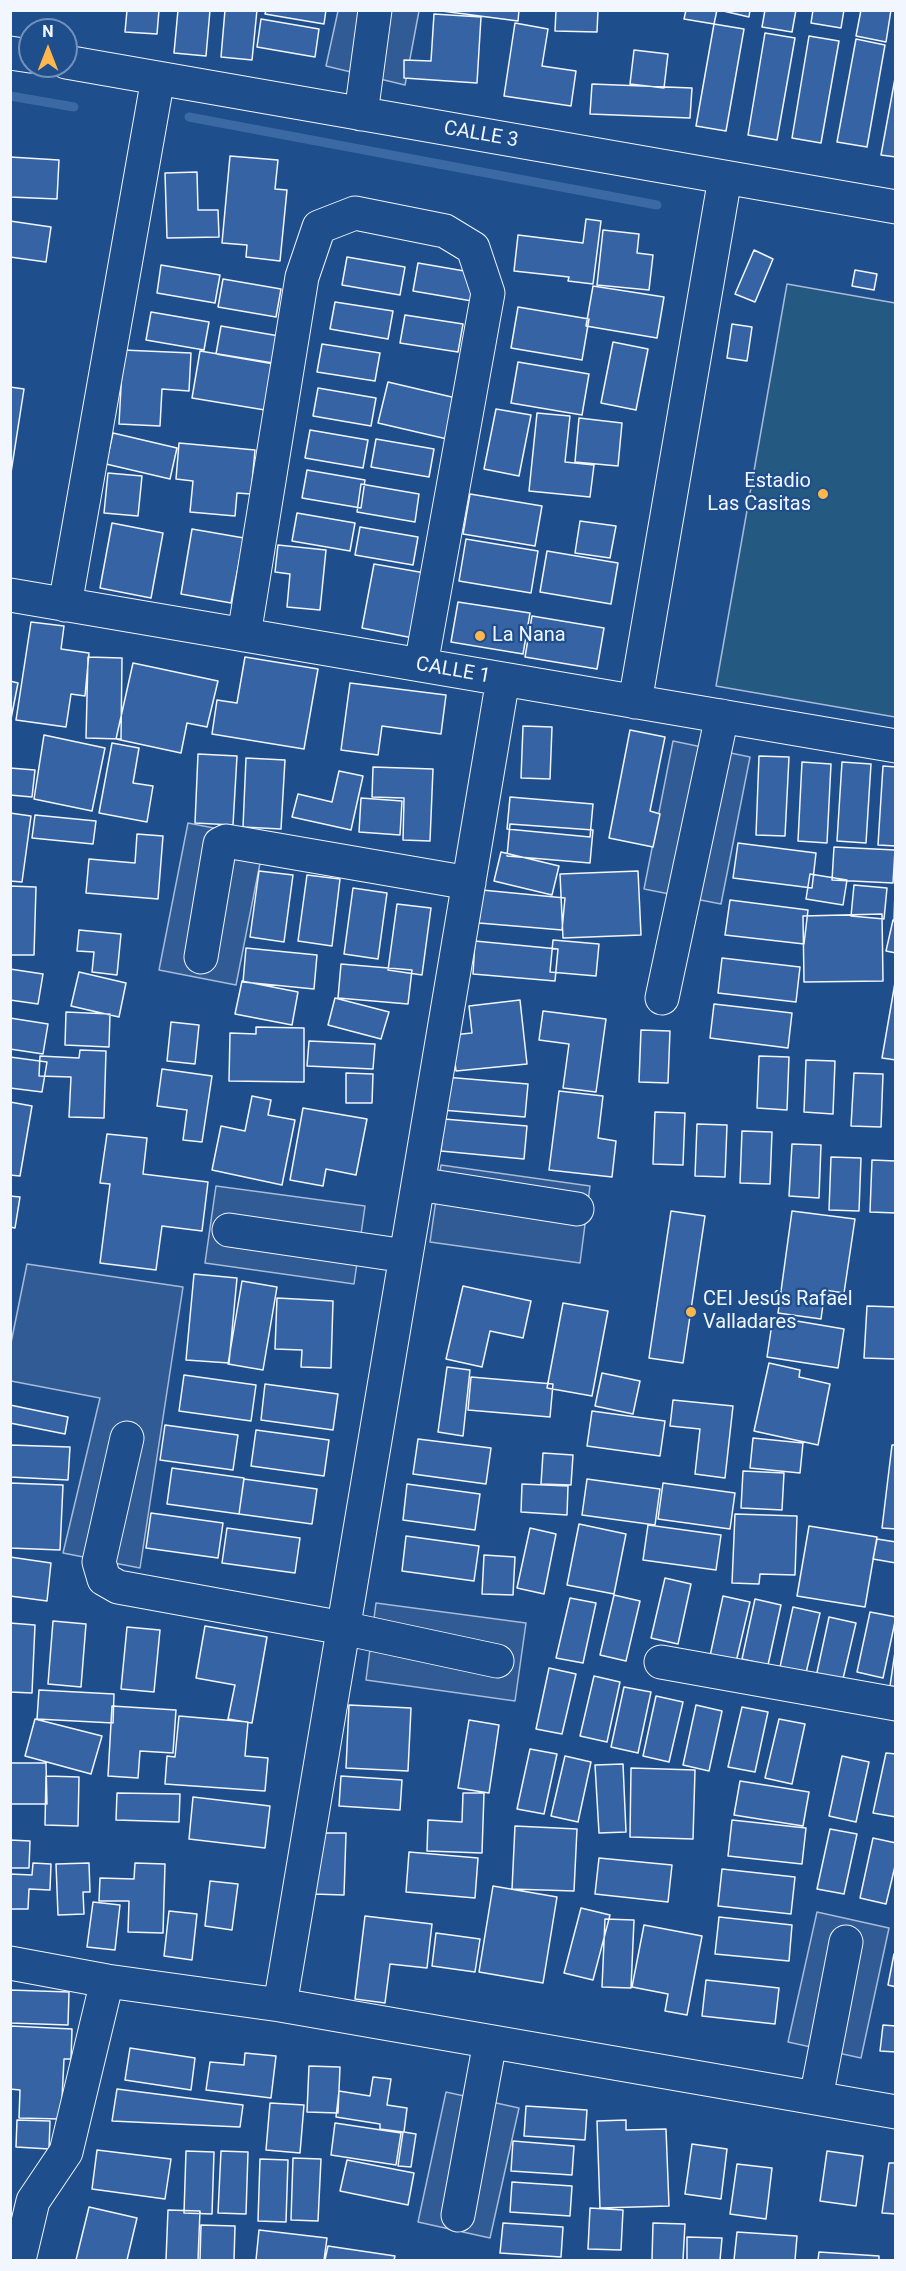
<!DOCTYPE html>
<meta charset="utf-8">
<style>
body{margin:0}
#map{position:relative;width:906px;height:2271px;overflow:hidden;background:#1f4e8c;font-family:Roboto,sans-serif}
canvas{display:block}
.frame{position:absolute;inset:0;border:12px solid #f2f6ff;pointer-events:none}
.north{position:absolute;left:18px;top:18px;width:60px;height:60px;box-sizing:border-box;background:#1f4e8c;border:2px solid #7391ba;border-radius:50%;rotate:0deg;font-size:16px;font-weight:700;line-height:24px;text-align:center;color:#f2f6ff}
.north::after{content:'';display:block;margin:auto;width:21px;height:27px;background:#ffb74d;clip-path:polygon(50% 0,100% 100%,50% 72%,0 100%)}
</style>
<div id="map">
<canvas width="906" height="2271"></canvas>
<div class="frame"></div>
<div class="north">N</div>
</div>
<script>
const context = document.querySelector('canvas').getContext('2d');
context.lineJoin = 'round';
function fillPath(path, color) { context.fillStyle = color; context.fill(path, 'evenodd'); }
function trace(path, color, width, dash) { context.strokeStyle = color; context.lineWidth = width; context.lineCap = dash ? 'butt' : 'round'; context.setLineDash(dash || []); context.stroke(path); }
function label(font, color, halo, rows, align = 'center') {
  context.font = font + ' Roboto,sans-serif'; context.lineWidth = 4.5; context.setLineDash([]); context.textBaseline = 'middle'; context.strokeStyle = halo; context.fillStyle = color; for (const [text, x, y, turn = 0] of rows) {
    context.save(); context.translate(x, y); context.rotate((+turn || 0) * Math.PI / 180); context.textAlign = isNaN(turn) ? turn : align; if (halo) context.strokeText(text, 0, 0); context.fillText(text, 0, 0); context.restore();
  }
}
const green = new Path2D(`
 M787,284L895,303V717L716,686Z`);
fillPath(green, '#245a82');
trace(green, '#a8bbd7', 1.5);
const parking = new Path2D(`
 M338,11H419L405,85L326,66Z
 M673,741L750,757L721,904L644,889Z
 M188,823L265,838L236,985L159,970Z
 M441,1165L590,1186L580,1263L430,1242Z
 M216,1186L365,1206L354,1284L205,1263Z
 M27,1264L183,1287L140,1568L63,1553L100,1398L11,1381V1343Z
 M376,1603L526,1623L515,1701L366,1680Z
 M817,1912L889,1928L861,2058L788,2042Z
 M446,2092L519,2108L490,2238L418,2222Z`);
fillPath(parking, '#305b95');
trace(parking, '#a8bbd7', 1.5);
trace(new Path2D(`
 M10,96L74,107
 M189,117L657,205`), '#3b69a3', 9);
const building = new Path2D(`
 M127,10H159L157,34L125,32Z
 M178,10H210L206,56L174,53Z
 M225,10H257L252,60L221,57Z
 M266,10H326L324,24L265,14Z
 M434,10H519L518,21Z
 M556,10H598L597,32L555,31Z
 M686,10H717L714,24L684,19Z
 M719,10H750L749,17Z
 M765,10H796L792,32L762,27Z
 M813,10H844L841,28L811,23Z
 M861,10H891L886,42L856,36Z
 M434,14L481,17L477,83L404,78V60L431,61Z
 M261,19L319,29L315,57L257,47Z
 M515,23L548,29L542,66L576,71L571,106L504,96Z
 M714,24L744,29L726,131L696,126Z
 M765,33L795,38L777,140L748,135Z
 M809,36L839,41L821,143L792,138Z
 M856,39L885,45L867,147L837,142Z
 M634,50L668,54L664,88L630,84Z
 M896,73V157L881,155Z
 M592,84L692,88L690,118L590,114Z
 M230,156L278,160L275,189L287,190L280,261L246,257L247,245L222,243Z
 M10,157L59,160L57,199L10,197Z
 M197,172L198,210H218L219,237L167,238L165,173Z
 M586,219L601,221L593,284L568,281L569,277L514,271L518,235L583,243Z
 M10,221L51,227L46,262L10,257Z
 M603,230L639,234L637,253L653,255L649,290L597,285Z
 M754,250L773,259L755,302L735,294Z
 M347,257L405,267L400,295L342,285Z
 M418,263L476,273L472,301L413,291Z
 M161,265L220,275L215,303L157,293Z
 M855,270L877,274L874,290L852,286Z
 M223,279L281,289L276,317L218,307Z
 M593,286L664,297L657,338L586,326Z
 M335,302L393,311L388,339L330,329Z
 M518,307L589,319L582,360L511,348Z
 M151,312L209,322L204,350L146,340Z
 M405,315L463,324L458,352L400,343Z
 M732,324L752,327L747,361L727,358Z
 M221,326L279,336L274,364L216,354Z
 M613,342L648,349L636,410L601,403Z
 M322,344L380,353L375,381L317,372Z
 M123,350L191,353L189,391L162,389L160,426L119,424Z
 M200,351L279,364L271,411L192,398Z
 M518,362L589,374L582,415L511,403Z
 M388,382L456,398L447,439L378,423Z
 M10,387L24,389L10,479Z
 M318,388L376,398L371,426L313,416Z
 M496,409L531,415L519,476L484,469Z
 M537,413L570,416L565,462L594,465L590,497L529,491Z
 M579,418L622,423L618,466L575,462Z
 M310,430L368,440L363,468L305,458Z
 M113,433L177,448L170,479L106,464Z
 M376,439L434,449L429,477L371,467Z
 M179,443L255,450L251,494L237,493L235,516L190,512L193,481L176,479Z
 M307,470L365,480L361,508L302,498Z
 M108,473L142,476L138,516L104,513Z
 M361,484L419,494L415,522L357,512Z
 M470,494L542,506L535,546L463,534Z
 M297,513L355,523L350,551L292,541Z
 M580,521L616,526L610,558L575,553Z
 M112,523L163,533L151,598L100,588Z
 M360,527L418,537L413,565L355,555Z
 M192,529L244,538L231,603L181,594Z
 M466,539L538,551L531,593L459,581Z
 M278,545L326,550L320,610L287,607L290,574L275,572Z
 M547,551L618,563L611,604L540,592Z
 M374,564L425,573L413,638L362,628Z
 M458,602L530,613L523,654L451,642Z
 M532,616L604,628L597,669L525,657Z
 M31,622L64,626L61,649L89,653L85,696L71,694L66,727L16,720Z
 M88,657L122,658L121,739L86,738Z
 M245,657L318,669L304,749L212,734L217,700L237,703Z
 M133,663L218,681L207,727L187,723L181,753L116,739Z
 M10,681L18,683L10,724Z
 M350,683L446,695L441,734L382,726L378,755L341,750Z
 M523,726L552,727L550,779L521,778Z
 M630,730L665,737L650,811L660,814L653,847L609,838Z
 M44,735L105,748L92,811L34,799Z
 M112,743L139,748L133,783L153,786L147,822L99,813Z
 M198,754L237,756L233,825L195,823Z
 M759,756L789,757L785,836L756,835Z
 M246,758L285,760L281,829L243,827Z
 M802,762L831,764L827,843L798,841Z
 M842,762L871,764L866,843L837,841Z
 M883,766L896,767V846L878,845Z
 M373,767L433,769L430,841L403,840L404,798L372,797Z
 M10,768L35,770L32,797L10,795Z
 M339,771L363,776L351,830L292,817L298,794L332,802Z
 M510,797L593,804L590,837L507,829Z
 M361,798L402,801L400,835L359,832Z
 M10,813L31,816L22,882L10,881Z
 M35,815L96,821L93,844L32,838Z
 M510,824L593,830L590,863L507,856Z
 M137,834L163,836L158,899L86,893L89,859L135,863Z
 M738,843L816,853L812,888L733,878Z
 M834,847L895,850L893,883L832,880Z
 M501,852L559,866L552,895L494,881Z
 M259,871L293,875L284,942L250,937Z
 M638,871L641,935L563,938L560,874Z
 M810,874L847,880L843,905L806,899Z
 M307,875L340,879L332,946L298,941Z
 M854,885L887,888L884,919L851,916Z
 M10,886L36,887L34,955H10Z
 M353,888L387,893L378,959L344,954Z
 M482,890L565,898L562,930L479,923Z
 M895,892H896V921H894Z
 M730,900L808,910L804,944L725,935Z
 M397,904L431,908L422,975L388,970Z
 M882,914L883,981L804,982L803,916Z
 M893,920H896V953L886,951Z
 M79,930L121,934L117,975L92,972L94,952L77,951Z
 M553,940L599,944L596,976L550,972Z
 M475,941L558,949L555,981L473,974Z
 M246,948L317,955L314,989L243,982Z
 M722,958L800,967L796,1002L718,993Z
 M341,964L412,970L408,1004L338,998Z
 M10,969L43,974L38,1004L10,1000Z
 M79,972L126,983L119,1017L71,1006Z
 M896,977V1060L882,1058Z
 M242,981L298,992L292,1025L235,1014Z
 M335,998L389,1012L381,1039L328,1025Z
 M520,1000L527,1064L456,1071L452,1035L472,1033L469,1006Z
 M714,1004L792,1013L788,1048L710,1038Z
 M543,1011L606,1019L596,1092L563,1088L569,1044L539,1040Z
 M66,1012L110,1014L109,1047L65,1045Z
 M10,1018L48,1024L43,1054L10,1049Z
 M171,1022L199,1025L195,1064L167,1061Z
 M256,1027L304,1028V1082L229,1081L230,1033L256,1034Z
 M641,1030L670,1031L668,1083L639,1082Z
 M309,1041L375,1044L373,1069L307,1066Z
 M80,1050L106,1051L104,1118L69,1117L71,1077L39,1076L40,1056L79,1058Z
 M759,1056L789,1057L787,1110L757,1108Z
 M10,1057L47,1062L42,1092L10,1088Z
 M806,1060L835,1061L833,1114L804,1112Z
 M162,1069L212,1076L202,1142L183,1140L187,1110L157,1106Z
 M346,1073L373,1074L372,1103H346Z
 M854,1073L883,1074L881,1127L851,1126Z
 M445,1077L528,1084L525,1117L442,1110Z
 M559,1091L603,1096L598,1138L616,1141L612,1177L549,1170Z
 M252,1096L271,1100L268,1115L295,1120L282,1185L212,1170L221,1126L245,1131Z
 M10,1102L32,1106L20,1176L10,1175Z
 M303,1108L367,1119L356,1175L326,1169L323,1186L290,1180Z
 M655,1112L685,1113L683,1165L653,1164Z
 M444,1119L527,1126L524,1159L441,1151Z
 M697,1124L727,1125L725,1177L695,1176Z
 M742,1131L772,1132L770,1184L740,1183Z
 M107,1134L147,1138L143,1174L208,1182L202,1231L162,1226L156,1270L100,1263L110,1184L100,1183Z
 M792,1144L821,1145L819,1198L789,1196Z
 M831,1157L861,1158L859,1211L829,1210Z
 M872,1160L896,1161V1213L870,1212Z
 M10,1196L20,1197L15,1228L10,1227Z
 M671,1211L705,1216L683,1363L649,1358Z
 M792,1211L855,1219L844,1293L825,1290L821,1319L778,1313Z
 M194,1274L237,1278L229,1363L186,1360Z
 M242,1281L277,1287L263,1370L228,1364Z
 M463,1286L531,1301L523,1338L490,1331L482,1367L446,1359Z
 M277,1298L333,1301L331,1368L301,1367L302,1350L275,1349Z
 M563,1303L608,1311L592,1396L547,1388Z
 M867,1306L896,1307L895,1359L864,1358Z
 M773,1317L844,1329L838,1368L767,1357Z
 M769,1363L800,1370L799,1377L830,1384L818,1445L754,1431Z
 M447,1367L470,1370L463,1436L438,1432Z
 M602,1373L640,1381L633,1414L595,1406Z
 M184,1375L256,1385L251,1421L179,1411Z
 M471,1377L553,1384L550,1417L468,1410Z
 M265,1384L338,1394L333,1430L261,1420Z
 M673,1400L733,1406L725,1478L695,1474L700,1429L670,1426Z
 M10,1405L68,1417L65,1434L10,1423Z
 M592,1411L665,1421L660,1456L587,1446Z
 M165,1425L238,1435L233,1470L160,1460Z
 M256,1430L329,1440L324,1476L251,1466Z
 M753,1438L803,1443L800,1473L750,1468Z
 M418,1439L491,1448L486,1484L413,1474Z
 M10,1445L70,1447L68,1480L10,1477Z
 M892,1445H896V1529L882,1528Z
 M543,1453L573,1455L571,1485L541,1484Z
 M172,1468L244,1478L239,1514L167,1504Z
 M743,1471L784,1473L782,1510L741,1508Z
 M244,1479L317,1489L312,1524L239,1514Z
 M587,1479L660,1489L655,1525L582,1515Z
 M10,1483L63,1485L60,1550L10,1548Z
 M663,1483L735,1493L730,1529L658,1519Z
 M407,1484L480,1494L475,1530L403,1520Z
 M522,1484L568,1486L567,1515L521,1512Z
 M151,1513L223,1523L218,1558L146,1548Z
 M735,1514L797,1516L795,1575L760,1574L759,1584L732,1583Z
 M579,1524L626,1534L614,1594L567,1585Z
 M648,1525L721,1535L716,1570L643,1560Z
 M809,1526L877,1537L865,1607L797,1596Z
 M227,1528L300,1538L295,1573L222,1563Z
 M530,1528L556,1534L544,1594L517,1588Z
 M406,1536L479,1546L474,1581L402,1571Z
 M877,1539L896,1542V1563L873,1559Z
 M484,1555L515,1557L513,1595L482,1594Z
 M10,1557L51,1563L47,1601L10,1596Z
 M665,1578L691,1584L678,1644L651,1638Z
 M614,1595L640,1601L626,1661L600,1655Z
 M723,1596L750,1602L736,1662L710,1656Z
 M570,1598L596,1603L583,1663L556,1658Z
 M755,1599L781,1605L768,1665L742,1659Z
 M793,1607L820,1613L806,1673L780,1667Z
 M870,1612L896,1617L883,1678L857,1672Z
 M829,1617L856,1623L842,1683L816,1677Z
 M53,1621L86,1624L81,1687L48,1684Z
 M10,1623L35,1625L32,1693L10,1692Z
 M205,1626L267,1637L252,1723L228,1719L235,1685L196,1678Z
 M127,1627L160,1630L154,1692L121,1689Z
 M896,1645V1687L890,1686Z
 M549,1668L576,1674L562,1734L536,1729Z
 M594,1676L620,1682L607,1742L580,1736Z
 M624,1687L651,1692L638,1753L611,1747Z
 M39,1690L114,1694L113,1723L37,1719Z
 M656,1696L683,1702L669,1762L643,1756Z
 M349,1705L411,1708L408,1771L346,1768Z
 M696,1705L722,1711L709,1771L683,1765Z
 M112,1706L176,1710L173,1753L140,1751L138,1778L108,1776Z
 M742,1707L768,1712L755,1772L728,1767Z
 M179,1716L248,1722L245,1756L268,1758L265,1791L165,1784L167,1756L175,1757Z
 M35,1719L102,1736L91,1774L25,1756Z
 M779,1719L805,1724L792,1784L765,1778Z
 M469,1720L499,1725L489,1793L458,1788Z
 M530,1749L557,1754L544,1814L517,1809Z
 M886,1753L896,1754V1817L873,1813Z
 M565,1756L591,1762L578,1822L551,1816Z
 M842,1756L869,1762L856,1822L829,1816Z
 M10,1763H46L47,1804H10Z
 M623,1764L626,1832L599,1833L595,1765Z
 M631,1768L695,1770L693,1839L630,1837Z
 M46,1776L79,1777L78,1826L45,1825Z
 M341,1776L402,1780L400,1810L339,1806Z
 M740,1781L809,1792L803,1826L734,1815Z
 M117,1793L180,1794L179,1822L116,1820Z
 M463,1793H484L482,1853L427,1851L428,1820L462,1822Z
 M193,1797L270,1806L265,1848L189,1839Z
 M732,1820L806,1828L802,1864L728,1856Z
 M515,1826L577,1829L574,1891L512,1889Z
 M830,1829L857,1834L844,1894L817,1889Z
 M315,1833H346L344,1895L313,1894Z
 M873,1838L896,1843V1862L886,1904L860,1898Z
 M10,1840L30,1841L29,1868H10Z
 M409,1852L478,1858L475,1898L406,1892Z
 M599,1858L672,1865L668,1902L595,1894Z
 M33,1863L51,1864L50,1890L29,1889L28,1909H10V1874L32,1875Z
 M89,1863L90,1892H83L84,1914L58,1915L56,1864Z
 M135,1863L165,1864L163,1933L128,1932L129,1901H99L100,1878L134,1879Z
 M722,1869L795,1877L791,1914L718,1906Z
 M210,1881L238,1884L232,1930L205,1926Z
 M493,1886L557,1897L543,1983L479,1972Z
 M93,1902L120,1905L115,1950L87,1947Z
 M581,1908L610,1915L593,1980L564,1973Z
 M169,1911L197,1914L192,1960L164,1956Z
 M365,1916L432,1924L427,1968L390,1964L385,2003L355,1999Z
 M719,1917L792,1925L789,1961L715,1954Z
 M605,1919L634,1920L631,1988L602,1987Z
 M644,1925L702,1936L687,2015L665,2011L668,1994L632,1987Z
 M436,1933L480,1939L475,1972L432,1966Z
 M894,1954H896V1987L888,1985Z
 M706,1980L779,1988L775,2024L702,2016Z
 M10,1990L69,1992L68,2025L10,2023Z
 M883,2025L896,2026V2052L880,2051Z
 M11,2026L72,2029L71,2059H64L61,2119L19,2118L20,2090L10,2089Z
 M130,2048L195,2058L191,2090L125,2080Z
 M245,2053L276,2056L271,2098L206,2090L210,2062L244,2065Z
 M309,2066L340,2067L338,2113L307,2112Z
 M373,2077L391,2079L387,2105L407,2108L404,2132L416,2134L411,2167L398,2166L403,2132L380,2129V2124L336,2117L339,2091L370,2096Z
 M117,2089L243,2105L240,2127L112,2121Z
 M270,2103L304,2105L300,2153L266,2150Z
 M526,2106L587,2110L585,2140L524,2136Z
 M17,2120L50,2121L49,2149L16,2147Z
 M626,2120V2130L666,2129L669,2206L600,2208L597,2121Z
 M335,2123L401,2133L396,2165L331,2155Z
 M513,2141L574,2146L572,2175L511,2171Z
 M692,2144L727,2149L721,2199L685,2194Z
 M97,2150L171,2159L165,2199L92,2189Z
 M186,2151L214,2152L212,2214L184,2213Z
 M221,2151L248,2152L246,2214L218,2213Z
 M827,2151L863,2156L856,2206L820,2201Z
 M293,2158L321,2159L318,2221L291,2220Z
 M260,2159L288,2160L286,2222L258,2221Z
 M347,2160L414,2173L408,2205L340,2191Z
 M889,2163H896V2214L882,2213Z
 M737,2164L772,2168L766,2219L730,2214Z
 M512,2182L572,2186L570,2216L510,2212Z
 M89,2207L137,2218L127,2260H76Z
 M590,2208L623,2210L621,2250L588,2249Z
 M168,2210L200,2211L198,2260H166Z
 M503,2223L563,2227L561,2257L500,2253Z
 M653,2223L685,2224L683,2260H652Z
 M201,2225L235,2226L234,2260H200Z
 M259,2230L327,2238L324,2260H256Z
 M737,2232L797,2236L795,2260H734Z
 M687,2237L722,2238L720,2260H687Z
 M328,2246L395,2256L394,2260H325Z
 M819,2252L879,2256V2260H818Z`);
fillPath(building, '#3563a3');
trace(building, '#f2f6ff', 1.5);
const minor = new Path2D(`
 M10,53L30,56
 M66,62L896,207
 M361,114L375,10
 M10,595L896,746
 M65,605L158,78
 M244,635L302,277L319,227L355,213L445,231L473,248L488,293L421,665
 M635,702L725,178
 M201,957L220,844L226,841L469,883
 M662,998L722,716
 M418,1184L577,1209
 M229,1230L406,1256
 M127,1438L99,1562L104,1579L118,1587L343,1628L497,1661
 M661,1662L896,1704
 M10,1963L107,1981L280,2005L896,2112
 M280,2005L503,679
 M816,2098L846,1942
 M458,2215L490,2042
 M19,2260L33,2201L66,2152L107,1981`);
trace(minor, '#f2f6ff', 35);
trace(minor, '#1f4e8c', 33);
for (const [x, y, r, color] of [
 [823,494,6,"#ffb74d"],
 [480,636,6,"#ffb74d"],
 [691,1312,6,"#ffb74d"]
]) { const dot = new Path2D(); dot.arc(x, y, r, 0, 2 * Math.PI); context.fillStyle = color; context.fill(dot); trace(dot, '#1f4e8c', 2); }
label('20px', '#f2f6ff', '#1f4e8c', [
 ["CALLE 3",481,135,10],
 ["CALLE 1",453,671,10]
]);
label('20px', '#f2f6ff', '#1f4e8c', [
 ["Estadio",811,482,"right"],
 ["Las Casitas",811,505,"right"],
 ["La Nana",492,636],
 ["CEI Jesús Rafael",703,1300],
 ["Valladares",703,1323]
], 'left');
</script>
